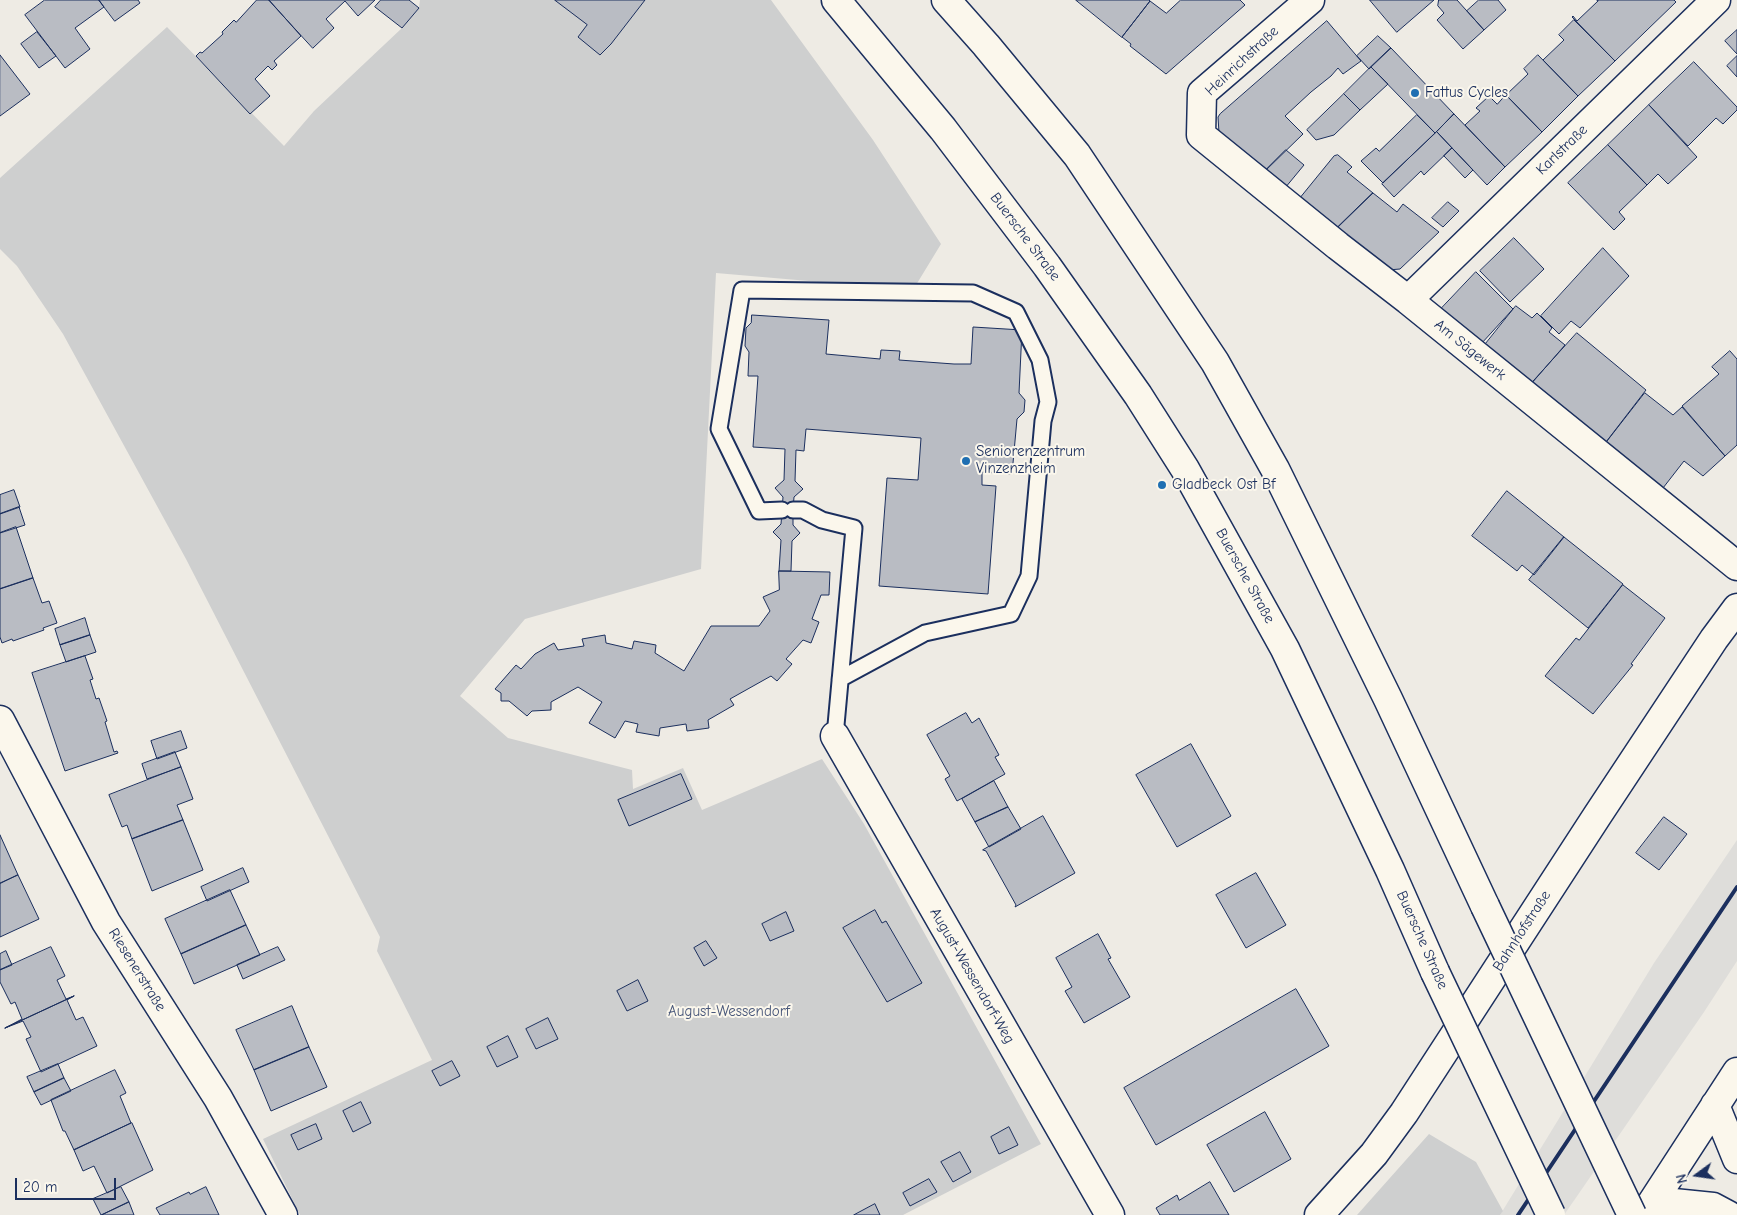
<!DOCTYPE html>
<meta charset="utf-8">
<style>
body{margin:0}
#map{position:relative;width:1737px;height:1215px;overflow:hidden;background:#eeebe4;font-family:"Comic Neue",sans-serif}
canvas{display:block}
.north{position:absolute;left:1672px;top:1150px;width:50px;height:50px;-webkit-text-stroke:4px #fbf7ec;paint-order:stroke;rotate:256deg;font-size:14px;font-weight:700;line-height:20px;text-align:center;color:#1b2f5e}
.north::after{content:'';display:block;margin:auto;width:18px;height:22px;background:#1b2f5e;clip-path:polygon(50% 0,100% 100%,50% 72%,0 100%)}
.scale{position:absolute;left:15px;top:1178px;width:101px;height:22px;box-sizing:border-box;border:2px solid #1b2f5e;border-top:0;padding-left:6px;font-size:15px;line-height:18px;white-space:nowrap;color:#1b2f5e;-webkit-text-stroke:4px #fbf7ec;paint-order:stroke}
</style>
<div id="map">
<canvas width="1737" height="1215"></canvas>
<div class="north">N</div>
<div class="scale">20 m</div>
</div>
<script>
const context = document.querySelector('canvas').getContext('2d');
context.lineJoin = 'round';
function fillPath(path, color) { context.fillStyle = color; context.fill(path, 'evenodd'); }
function trace(path, color, width, dash) { context.strokeStyle = color; context.lineWidth = width; context.lineCap = dash ? 'butt' : 'round'; context.setLineDash(dash || []); context.stroke(path); }
function label(font, color, halo, rows, align = 'center') {
  context.font = font + ' "Comic Neue",sans-serif'; context.lineWidth = 4; context.setLineDash([]); context.textBaseline = 'middle'; context.strokeStyle = halo; context.fillStyle = color; for (const [text, x, y, turn = 0] of rows) {
    context.save(); context.translate(x, y); context.rotate((+turn || 0) * Math.PI / 180); context.textAlign = isNaN(turn) ? turn : align; if (halo) context.strokeText(text, 0, 0); context.fillText(text, 0, 0); context.restore();
  }
}
fillPath(new Path2D(`
 M1737,840V961L1704,1012L1564,1215H1500L1654,963Z`), '#deddda');
fillPath(new Path2D(`
 M420,0H771L873,140L941,244L913,290L716,273L701,569L525,619L460,696L508,738L632,770L633,789L683,768L702,810L822,759L864,824L1041,1144L903,1215H300L263,1139L432,1060L377,951L380,937L186,559L63,334L17,266L0,249V178L167,27L284,146L314,111L402,28L419,8Z
 M1429,1134L1476,1162L1503,1211L1500,1215H1357Z`), '#cecfcf');
const building = new Path2D(`
 M45,0H99L104,7L75,28L90,49L65,68L25,15Z
 M99,0H138L140,3L115,21Z
 M257,0H269L301,36L274,61L277,65L272,70L268,66L255,79L270,96L250,114L196,56L200,52L202,53L223,34L222,32L234,20L236,22Z
 M269,0H375L358,16L345,1L326,19L334,28L313,48Z
 M381,0H409L419,8L402,28L375,7Z
 M555,0H645L611,44L600,55L578,37L587,25Z
 M1076,0H1149L1150,1L1122,37Z
 M1181,0H1240L1245,5L1166,74L1130,46L1131,44L1122,37L1150,1L1166,13Z
 M1370,0H1434L1397,32Z
 M1439,0H1457L1484,30L1463,49L1437,20L1444,13L1438,6Z
 M1479,0H1498L1506,10L1484,30L1467,11Z
 M1597,0H1674L1676,2L1615,61L1572,17L1573,16L1577,21L1598,1Z
 M1574,20L1615,61L1578,96L1543,60L1564,40L1559,35Z
 M1327,21L1361,61L1343,74L1338,68L1331,76L1311,92L1285,116L1303,134L1264,172L1219,133L1218,117L1220,114Z
 M1737,30V54L1725,41Z
 M37,32L56,56L39,68L21,44Z
 M1378,36L1391,48L1369,69L1357,56Z
 M1391,48L1454,114L1435,133L1371,67Z
 M0,55L30,94L0,116Z
 M1538,55L1578,96L1542,132L1506,95L1528,74L1524,69Z
 M1737,56V77L1727,66Z
 M1694,62L1737,107V110L1723,124L1716,118L1688,146L1649,105Z
 M1371,67L1388,84L1360,110L1344,94Z
 M1344,94L1360,110L1334,135L1316,140L1307,130Z
 M1506,95L1542,132L1505,167L1465,125L1480,111L1476,108L1489,96L1497,104Z
 M1649,105L1697,157L1668,184L1658,174L1647,185L1608,145Z
 M1454,114L1505,167L1487,185L1437,132Z
 M1417,115L1435,133L1383,183L1361,161L1376,148L1379,151Z
 M1437,132L1452,148L1424,175L1421,171L1394,197L1382,184Z
 M1608,145L1647,185L1619,212L1625,219L1614,230L1568,183Z
 M1452,148L1473,170L1465,178L1444,156Z
 M1286,150L1304,165L1285,188L1264,172Z
 M1338,155L1352,167L1347,172L1373,193L1336,229L1299,199L1334,156Z
 M1373,193L1397,212L1403,204L1439,232L1400,269L1388,270L1336,229Z
 M1448,202L1459,211L1443,227L1432,218Z
 M1514,238L1544,269L1510,302L1480,271Z
 M1603,248L1629,276L1580,328L1571,321L1559,334L1541,316Z
 M1476,272L1513,309L1481,344L1441,309Z
 M1516,306L1532,318L1537,313L1552,328L1549,332L1565,345L1531,384L1484,346Z
 M752,315L829,320L826,354L880,359L881,350L900,351L899,360L954,364H971L973,327L1022,330L1019,393L1025,400L1024,412L1017,419L1012,474L982,472V485L996,486L988,594L879,586L887,478L918,480L921,438L806,429L804,451L796,450L795,481L803,489L794,497L793,510V525L800,533L792,541L791,571H779L781,540L773,532L781,524L783,497L775,488L784,480L785,449L753,447L758,376H748L749,352L745,346L746,328L751,323Z
 M1577,333L1646,390L1606,442L1531,384Z
 M1730,351L1737,359V445L1725,456L1682,406L1719,374L1712,367Z
 M1645,393L1673,415L1682,407L1725,456L1703,476L1684,461L1663,488L1606,443Z
 M14,490L20,507L0,514V495Z
 M1507,491L1564,537L1534,575L1522,565L1517,571L1472,536Z
 M19,507L25,525L0,533V514Z
 M16,527L33,578L0,589V533Z
 M1564,537L1623,584L1588,628L1529,580Z
 M779,571L830,572L829,595H821L812,619L819,622L811,643L803,640L786,659L792,664L777,681L771,676L730,699L734,705L708,720L709,728L687,731L686,724L660,728L659,736L636,732L638,724L625,721L615,738L589,723L602,702L578,687L551,702V710L532,711L527,716L509,701H501V693L495,689L516,665L521,669L535,654L554,643L558,650L584,646L582,639L605,635L606,643L632,649L634,641L656,645L655,653L684,671L711,626H759L770,611L763,597L779,590Z
 M33,578L42,603L49,601L57,623L43,628L44,630L13,641L12,639L2,643L0,637V589Z
 M1623,585L1665,618L1631,664L1633,665L1593,714L1545,676L1576,638L1579,640Z
 M85,618L90,635L60,645L55,629Z
 M90,635L96,652L66,662L60,645Z
 M85,656L93,679L90,680L96,699L99,698L107,721L105,722L114,752L117,751L118,753L65,771L32,673Z
 M966,713L972,723L979,718L999,755L995,757L1005,774L957,801L945,779L950,776L927,735Z
 M181,731L187,748L157,759L151,741Z
 M1191,744L1231,816L1177,847L1136,775Z
 M175,752L181,767L147,779L142,764Z
 M181,767L193,799L177,805L183,820L132,839L127,825L122,827L109,795Z
 M681,774L692,799L629,826L618,800Z
 M994,781L1008,807L975,822L962,799Z
 M1008,807L1021,829L989,847L975,822Z
 M1043,816L1075,873L1015,907L1016,905L986,851L983,850Z
 M1664,817L1687,834L1659,870L1636,853Z
 M183,820L203,870L152,891L132,839Z
 M0,835L18,875L0,883Z
 M243,868L249,882L207,901L201,887Z
 M1256,873L1286,925L1246,948L1216,895Z
 M18,875L39,919L0,937V884Z
 M230,890L246,925L181,954L165,919Z
 M875,910L882,923L886,921L922,983L887,1002L843,928Z
 M786,912L794,931L770,941L762,924Z
 M246,925L260,955L194,984L181,954Z
 M1098,934L1111,958L1108,959L1130,997L1084,1023L1065,991L1072,987L1056,958Z
 M706,941L717,958L704,966L694,948Z
 M51,947L65,976L57,980L66,999L74,996L5,1028L22,1019L15,1002L11,1004L0,982V970Z
 M278,947L285,960L243,979L237,965Z
 M6,951L12,965L0,970V954Z
 M638,980L648,1001L627,1011L617,991Z
 M1296,989L1329,1046L1156,1145L1124,1088Z
 M74,996L67,1000L76,1020L83,1017L97,1046L41,1072L26,1039L31,1037L23,1021L5,1028Z
 M292,1006L309,1047L254,1070L236,1030Z
 M548,1018L558,1039L536,1049L526,1029Z
 M508,1036L518,1057L497,1067L487,1047Z
 M309,1047L327,1087L271,1111L254,1070Z
 M452,1061L460,1076L440,1086L432,1071Z
 M58,1064L64,1078L34,1092L27,1077Z
 M115,1070L126,1093L120,1096L131,1123L74,1150L65,1131H63L51,1100Z
 M64,1078L71,1091L41,1105L34,1092Z
 M361,1102L371,1123L353,1132L343,1111Z
 M1265,1112L1291,1159L1234,1192L1207,1145Z
 M132,1123L153,1170L107,1193L94,1166L83,1171L74,1150Z
 M316,1124L322,1139L298,1150L291,1135Z
 M1009,1127L1018,1145L999,1154L991,1137Z
 M960,1152L971,1172L953,1182L941,1162Z
 M929,1179L937,1192L910,1206L903,1193Z
 M1210,1182L1229,1215H1160L1156,1208L1177,1195L1179,1200Z
 M121,1187L129,1202L101,1215L93,1199Z
 M206,1187L219,1215H160L156,1208L189,1192L190,1194Z
 M129,1202L134,1215H102Z
 M875,1204L880,1215H854Z`);
fillPath(building, '#b9bcc3');
trace(building, '#1b2f5e', 1);
const lane = new Path2D(`
 M782,510L759,511L719,429L742,290L973,293L1016,312L1040,360L1048,402L1043,421L1029,576L1011,614L925,633L840,679
 M793,510H803L822,520L854,528L835,736`);
const street = new Path2D(`
 M1310,0L1202,93L1201,135L1338,246L1408,300L1737,566
 M1408,300L1716,0
 M0,720L106,922L218,1098L283,1215
 M835,736L1110,1215
 M1319,1215L1374,1154L1404,1113L1597,816L1714,639L1737,608`);
const secondary = new Path2D(`
 M836,0L943,129L1047,266L1138,395L1185,469L1285,649L1390,870L1435,972
 M946,0L986,45L1077,155L1215,362L1275,469L1388,699L1485,906
 M1715,1105L1737,1159
 M1654,1201L1713,1207L1728,1215
 M1644,1215L1737,1072`);
trace(lane, '#1b2f5e', 19);
trace(street, '#1b2f5e', 31);
trace(secondary, '#1b2f5e', 31);
trace(lane, '#fbf7ec', 15);
trace(street, '#fbf7ec', 28);
trace(secondary, '#fbf7ec', 28);
trace(new Path2D(`
 M1518,1215L1737,887`), '#1b2f5e', 4);
const secondaryBridge = new Path2D(`
 M1485,906L1632,1215
 M1435,972L1551,1215`);
trace(secondaryBridge, '#1b2f5e', 31, []);
trace(secondaryBridge, '#fbf7ec', 28);
for (const [x, y, r, color] of [
 [1415,93,5,"#1f6fb2"],
 [966,461,5,"#1f6fb2"],
 [1162,485,5,"#1f6fb2"]
]) { const dot = new Path2D(); dot.arc(x, y, r, 0, 2 * Math.PI); context.fillStyle = color; context.fill(dot); trace(dot, '#fbf7ec', 2); }
label('15px', '#1b2f5e', '#fbf7ec', [
 ["Heinrichstraße",1242,61,-43],
 ["Karlstraße",1562,150,-44],
 ["Buersche Straße",1025,237,53],
 ["Am Sägewerk",1470,350,39],
 ["Buersche Straße",1245,576,61],
 ["Bahnhofstraße",1522,931,-57],
 ["Buersche Straße",1422,940,66],
 ["Riesenerstraße",137,970,58],
 ["August-Wessendorf-Weg",972,976,60]
]);
label('15px', '#1b2f5e', '#fbf7ec', [
 ["Fattus Cycles",1425,93],
 ["Seniorenzentrum",976,452],
 ["Vinzenzheim",976,469],
 ["Gladbeck Ost Bf",1172,485]
], 'left');
label('15px', '#48577a', '#fbf7ec', [
 ["August-Wessendorf",729,1012]
]);
</script>
